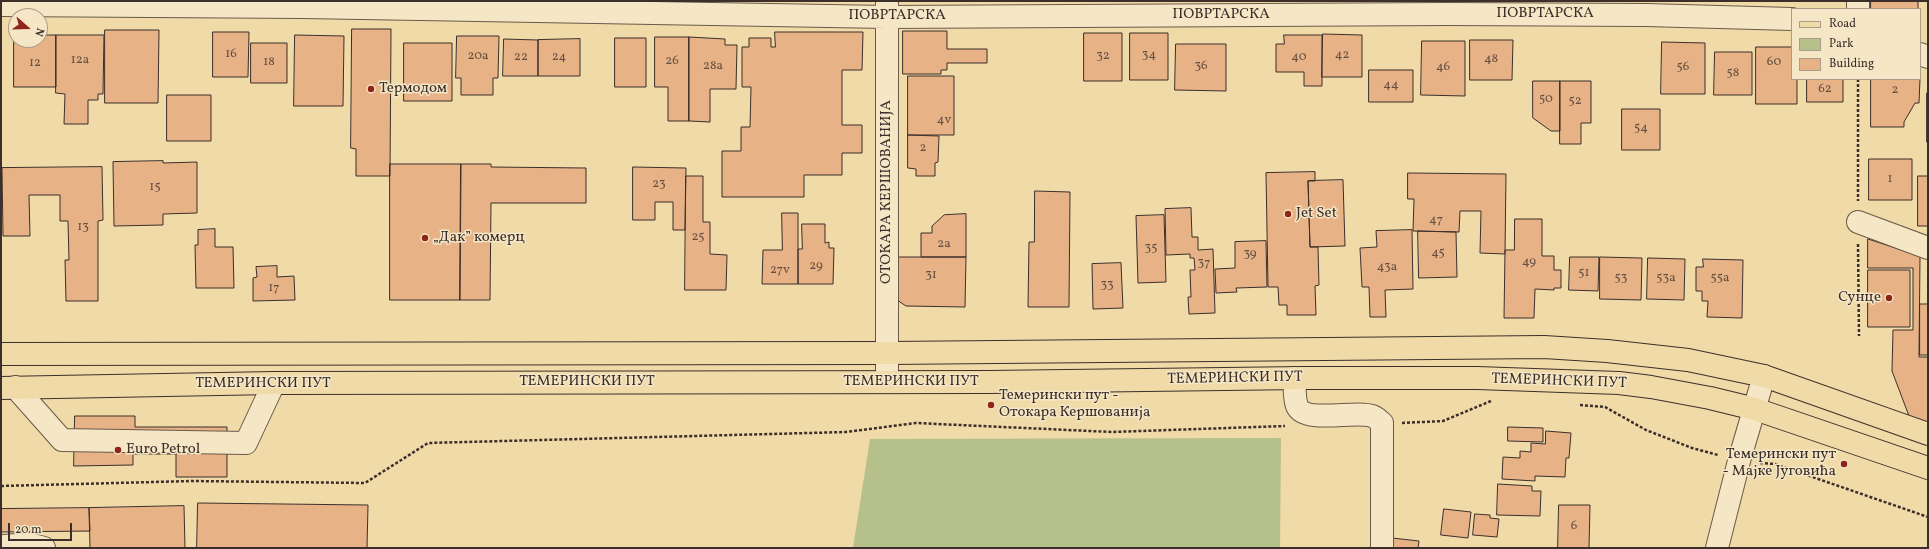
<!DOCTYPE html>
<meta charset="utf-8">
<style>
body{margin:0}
#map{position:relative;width:1929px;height:549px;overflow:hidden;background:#efdaa8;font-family:Vollkorn,serif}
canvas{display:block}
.frame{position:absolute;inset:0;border:2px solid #3c2f2b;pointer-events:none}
.legend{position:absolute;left:1791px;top:8px;width:130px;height:72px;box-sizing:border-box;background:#f5e7c6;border:1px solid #ab9d88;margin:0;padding:5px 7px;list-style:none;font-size:12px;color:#3c2f2b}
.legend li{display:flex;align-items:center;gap:8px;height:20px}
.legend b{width:20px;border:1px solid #ab9d88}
.north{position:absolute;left:8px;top:8px;width:40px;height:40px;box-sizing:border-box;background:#f5e7c6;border:1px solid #ab9d88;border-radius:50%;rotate:110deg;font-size:11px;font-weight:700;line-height:16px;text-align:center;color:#3c2f2b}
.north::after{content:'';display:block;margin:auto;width:14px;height:18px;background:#8f2418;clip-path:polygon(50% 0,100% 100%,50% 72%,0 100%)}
.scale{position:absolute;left:8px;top:523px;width:64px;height:18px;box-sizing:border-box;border:2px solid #3c2f2b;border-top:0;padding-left:5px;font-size:12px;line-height:14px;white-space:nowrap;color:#3c2f2b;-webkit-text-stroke:3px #f5e7c6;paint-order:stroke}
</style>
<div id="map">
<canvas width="1929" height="549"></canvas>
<div class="frame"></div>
<ul class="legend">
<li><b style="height:5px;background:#efdaa8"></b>Road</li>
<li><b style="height:11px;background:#b5c08b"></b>Park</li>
<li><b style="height:11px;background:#e6b286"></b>Building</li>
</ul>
<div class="north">N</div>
<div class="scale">20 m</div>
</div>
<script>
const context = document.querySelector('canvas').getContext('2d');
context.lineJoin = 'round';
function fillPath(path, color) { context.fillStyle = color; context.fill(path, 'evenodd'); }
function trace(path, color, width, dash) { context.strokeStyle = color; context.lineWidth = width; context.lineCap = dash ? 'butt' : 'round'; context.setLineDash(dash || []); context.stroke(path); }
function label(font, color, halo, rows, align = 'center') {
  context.font = font + ' Vollkorn,serif'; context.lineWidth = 3; context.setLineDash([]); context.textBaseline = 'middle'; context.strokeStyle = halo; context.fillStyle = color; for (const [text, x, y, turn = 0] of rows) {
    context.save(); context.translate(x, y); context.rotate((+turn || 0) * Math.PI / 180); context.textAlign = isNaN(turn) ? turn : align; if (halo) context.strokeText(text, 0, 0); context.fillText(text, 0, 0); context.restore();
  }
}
fillPath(new Path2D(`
 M1281,438L1280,548H853L870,439Z`), '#b5c08b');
const building = new Path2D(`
 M1871,1H1918V9H1871Z
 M352,29H391L390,176H356V149L351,148Z
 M105,30H159L158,103H105Z
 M903,31H947V49H987V63H947V70H941V74H903Z
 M213,32H249L248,77H213Z
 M775,32H863L862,70H842V125H862V153H842V175H804V197H722V151H741V127H750L751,87H742V47H749V38H771V47H775Z
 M1084,33H1122V81H1084Z
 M1130,33H1168V80H1130Z
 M1323,34L1362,35V77H1322Z
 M14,35H16V40H40V35H56V87H14Z
 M56,35H104L103,94H98V100H88V124H64L65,94L56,93Z
 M295,35L344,36L343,106H294Z
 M1284,35H1322V86H1304V72H1276V44H1284Z
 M457,36H499L498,78H493V95H461V78H456Z
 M655,37H689V121H668V87H655Z
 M689,37L725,39V45H737L736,89H710V122L689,121Z
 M615,38H646V87H615Z
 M504,39L538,40V76H503Z
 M580,39V76H538V40Z
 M1470,40H1513L1512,80H1470Z
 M1422,41H1465V96L1421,95Z
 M1662,42L1705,43V94H1661Z
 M251,43H287V83H251Z
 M404,43H452V101H404Z
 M1176,44H1226V91L1175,90Z
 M1756,47H1792V79H1797V104H1756Z
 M1715,52H1752V95H1714Z
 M1369,70H1413V102H1369Z
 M908,76H954V135H908Z
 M1807,79H1843V102H1807Z
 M1871,79H1920L1919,103H1915L1904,122V127H1871Z
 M1533,81H1560V131H1551L1533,118Z
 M1560,81H1591V123H1581V144H1560Z
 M1927,93H1928V142H1927Z
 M167,95H211V141H167Z
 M1622,109H1660V150H1622Z
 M908,135L939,136L938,162L935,163V176H916V169L908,168Z
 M1869,159H1912V200H1869Z
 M163,161V163L197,162V213L163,214V225L114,226L113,162Z
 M390,164H461L460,300H390Z
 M461,164H491V167L586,168V203H491L490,300H460Z
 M102,167L103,220L98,221V301H66L65,260H69L68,221H60V195H29L30,236H3L2,168Z
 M633,167L686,168L685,230H673V202H655V220H633Z
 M1315,172V181H1308L1310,247H1318L1319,285L1315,286L1316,315H1287V305H1279L1278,287H1268L1266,173Z
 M1408,173L1506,174L1505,254L1480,253L1481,211H1460L1459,232L1413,231L1414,199H1408Z
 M686,176H703V222H710V254L727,255L726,290H685Z
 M1918,176H1928V226H1918Z
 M1343,180L1345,246L1310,247L1308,181Z
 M1035,191L1070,192L1069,307H1028L1029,242H1034Z
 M1191,208L1192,237H1198V250L1213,249L1215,313L1189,314L1188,297H1191L1190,270H1195L1194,258H1190V254L1166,255L1165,209Z
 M782,213H798V284H762L763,250H782Z
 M966,214V257H921V233H932V226L944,215Z
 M1164,215L1166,282L1138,283L1136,216Z
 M1515,219H1542V256H1554V270H1561V288H1554V290L1535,289L1534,318H1504L1505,250H1514Z
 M802,224H825V243L829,242V248H834L833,284H798V249H802Z
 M215,229V247H233L234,288H196L195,245H198V230Z
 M1412,230L1413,289L1385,290L1386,317H1370L1369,287H1362L1360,248L1377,247L1376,231Z
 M1418,231L1456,232L1457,277L1419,278Z
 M1868,239L1920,256L1919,357H1928V423L1909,416L1892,371L1893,330H1913V268H1868Z
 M1266,241L1267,287L1236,288L1237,292L1216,293L1215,269L1235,268V242Z
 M897,257H966L965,307L906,306L900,302L897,299Z
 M1570,257H1599L1598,291L1569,290Z
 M1600,257L1642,258L1641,300L1600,299Z
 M1648,258L1685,259L1684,300L1647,299Z
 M1703,259L1743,260L1742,318L1707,317L1708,301H1702V291H1696V267H1703Z
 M1121,263L1123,308L1093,309L1092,264Z
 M277,266V277L294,276L295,300L253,301V278L257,277L256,267Z
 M1868,270H1910V327H1868Z
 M1920,304H1928V355H1920Z
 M75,416H135V427H227V477H176V454H133V465L74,466Z
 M1508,427L1543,428V442L1508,441Z
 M1546,431L1571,433L1569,458H1566L1565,477L1535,476V481L1502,479L1503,457L1520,458V451L1531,452V443L1545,444Z
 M1498,484L1532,486V491H1541L1540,516L1497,515Z
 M198,503L368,505L367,548H197Z
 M1559,505H1590L1589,548H1558Z
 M184,506L185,548H90L89,508Z
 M89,508L90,531L1,532V509Z
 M1444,509L1471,512L1468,538L1441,535Z
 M1475,514L1490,515V518L1499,519L1497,537L1473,535Z
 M1392,538L1419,541L1418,548H1391Z`);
fillPath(building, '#e6b286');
trace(building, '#3c2f2b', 1);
const minor = new Path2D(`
 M887,1V382
 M1858,1V9
 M1,5L303,7L887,17L1447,14L1646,15L1792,19
 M1920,54L1928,57
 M1858,222L1928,248
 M1294,378C1295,386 1294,399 1297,406C1305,424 1355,410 1372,416C1376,417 1379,421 1382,423V548
 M15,387L62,440L246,443L274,383
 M1,548L4,546L29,544L44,548
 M1717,548L1739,461L1764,376`);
const major = new Path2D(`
 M1,354L888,353L1544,347L1607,351L1688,360L1764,376L1928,434
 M1,388L274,383L988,382L1303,378H1477L1619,383L1651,387L1710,398L1755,409L1928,468`);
trace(minor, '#695a4a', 24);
trace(major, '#3c2f2b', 24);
trace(new Path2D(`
 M1858,79V201
 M1858,244L1859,336
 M1580,405L1605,407L1646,430L1692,448L1718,455
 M1402,423L1443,421L1491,401
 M1760,463L1775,464L1928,517
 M1,486L192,481L365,483L428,443L846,432L916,423L1112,432L1285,426`), '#3c2f2b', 2.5, [3, 2]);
trace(minor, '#f5e7c6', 22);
trace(major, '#efdaa8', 22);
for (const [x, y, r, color] of [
 [371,89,4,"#8f2418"],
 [1288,214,4,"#8f2418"],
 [425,238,4,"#8f2418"],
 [1889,298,4,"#8f2418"],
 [991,405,4,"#8f2418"],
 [118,450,4,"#8f2418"],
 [1844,464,4,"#8f2418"]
]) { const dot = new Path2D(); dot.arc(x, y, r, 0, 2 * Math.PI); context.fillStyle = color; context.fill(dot); trace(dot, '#f5e7c6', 1.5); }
label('13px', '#665042', null, [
 ["16",231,55],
 ["34",1149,56],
 ["42",1342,56],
 ["20a",478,57],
 ["32",1103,57],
 ["22",521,58],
 ["24",559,58],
 ["40",1299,58],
 ["48",1491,60],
 ["12a",80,61],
 ["26",672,62],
 ["18",269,63],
 ["60",1774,63],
 ["12",35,64],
 ["28a",713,67],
 ["36",1201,67],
 ["46",1443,68],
 ["56",1683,68],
 ["58",1733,74],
 ["44",1391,86],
 ["62",1825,90],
 ["2",1895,91],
 ["50",1546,100],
 ["52",1575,102],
 ["4v",944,121],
 ["54",1641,129],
 ["2",923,149],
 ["1",1890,180],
 ["23",659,185],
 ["15",155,188],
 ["47",1436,221],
 ["13",83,228],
 ["25",698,238],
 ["2a",944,245],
 ["35",1151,249],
 ["45",1438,254],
 ["39",1250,255],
 ["49",1529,263],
 ["37",1204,264],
 ["29",816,267],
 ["43a",1387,268],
 ["27v",780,271],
 ["51",1584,274],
 ["31",931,276],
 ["53",1621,279],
 ["53a",1666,279],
 ["55a",1720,279],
 ["33",1107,286],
 ["17",274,289],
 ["6",1574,527]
]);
label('15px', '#3c2f2b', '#f5e7c6', [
 ["ПОВРТАРСКА",1545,14],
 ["ПОВРТАРСКА",1221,15],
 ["ПОВРТАРСКА",897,16],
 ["ОТОКАРА КЕРШОВАНИЈА",887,192,-90],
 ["ТЕМЕРИНСКИ ПУТ",1235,379,-1],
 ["ТЕМЕРИНСКИ ПУТ",587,382],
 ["ТЕМЕРИНСКИ ПУТ",911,382],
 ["ТЕМЕРИНСКИ ПУТ",1559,382,2],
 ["ТЕМЕРИНСКИ ПУТ",263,384]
]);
label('15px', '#3c2f2b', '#f5e7c6', [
 ["Термодом",379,89],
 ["Jet Set",1296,214],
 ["„Дак” комерц",433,238],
 ["Сунце",1881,298,"right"],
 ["Темерински пут -",999,396],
 ["Отокара Кершованија",999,413],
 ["Euro Petrol",126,450],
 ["Темерински пут",1836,455,"right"],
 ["- Мајке Југовића",1836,472,"right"]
], 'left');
</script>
